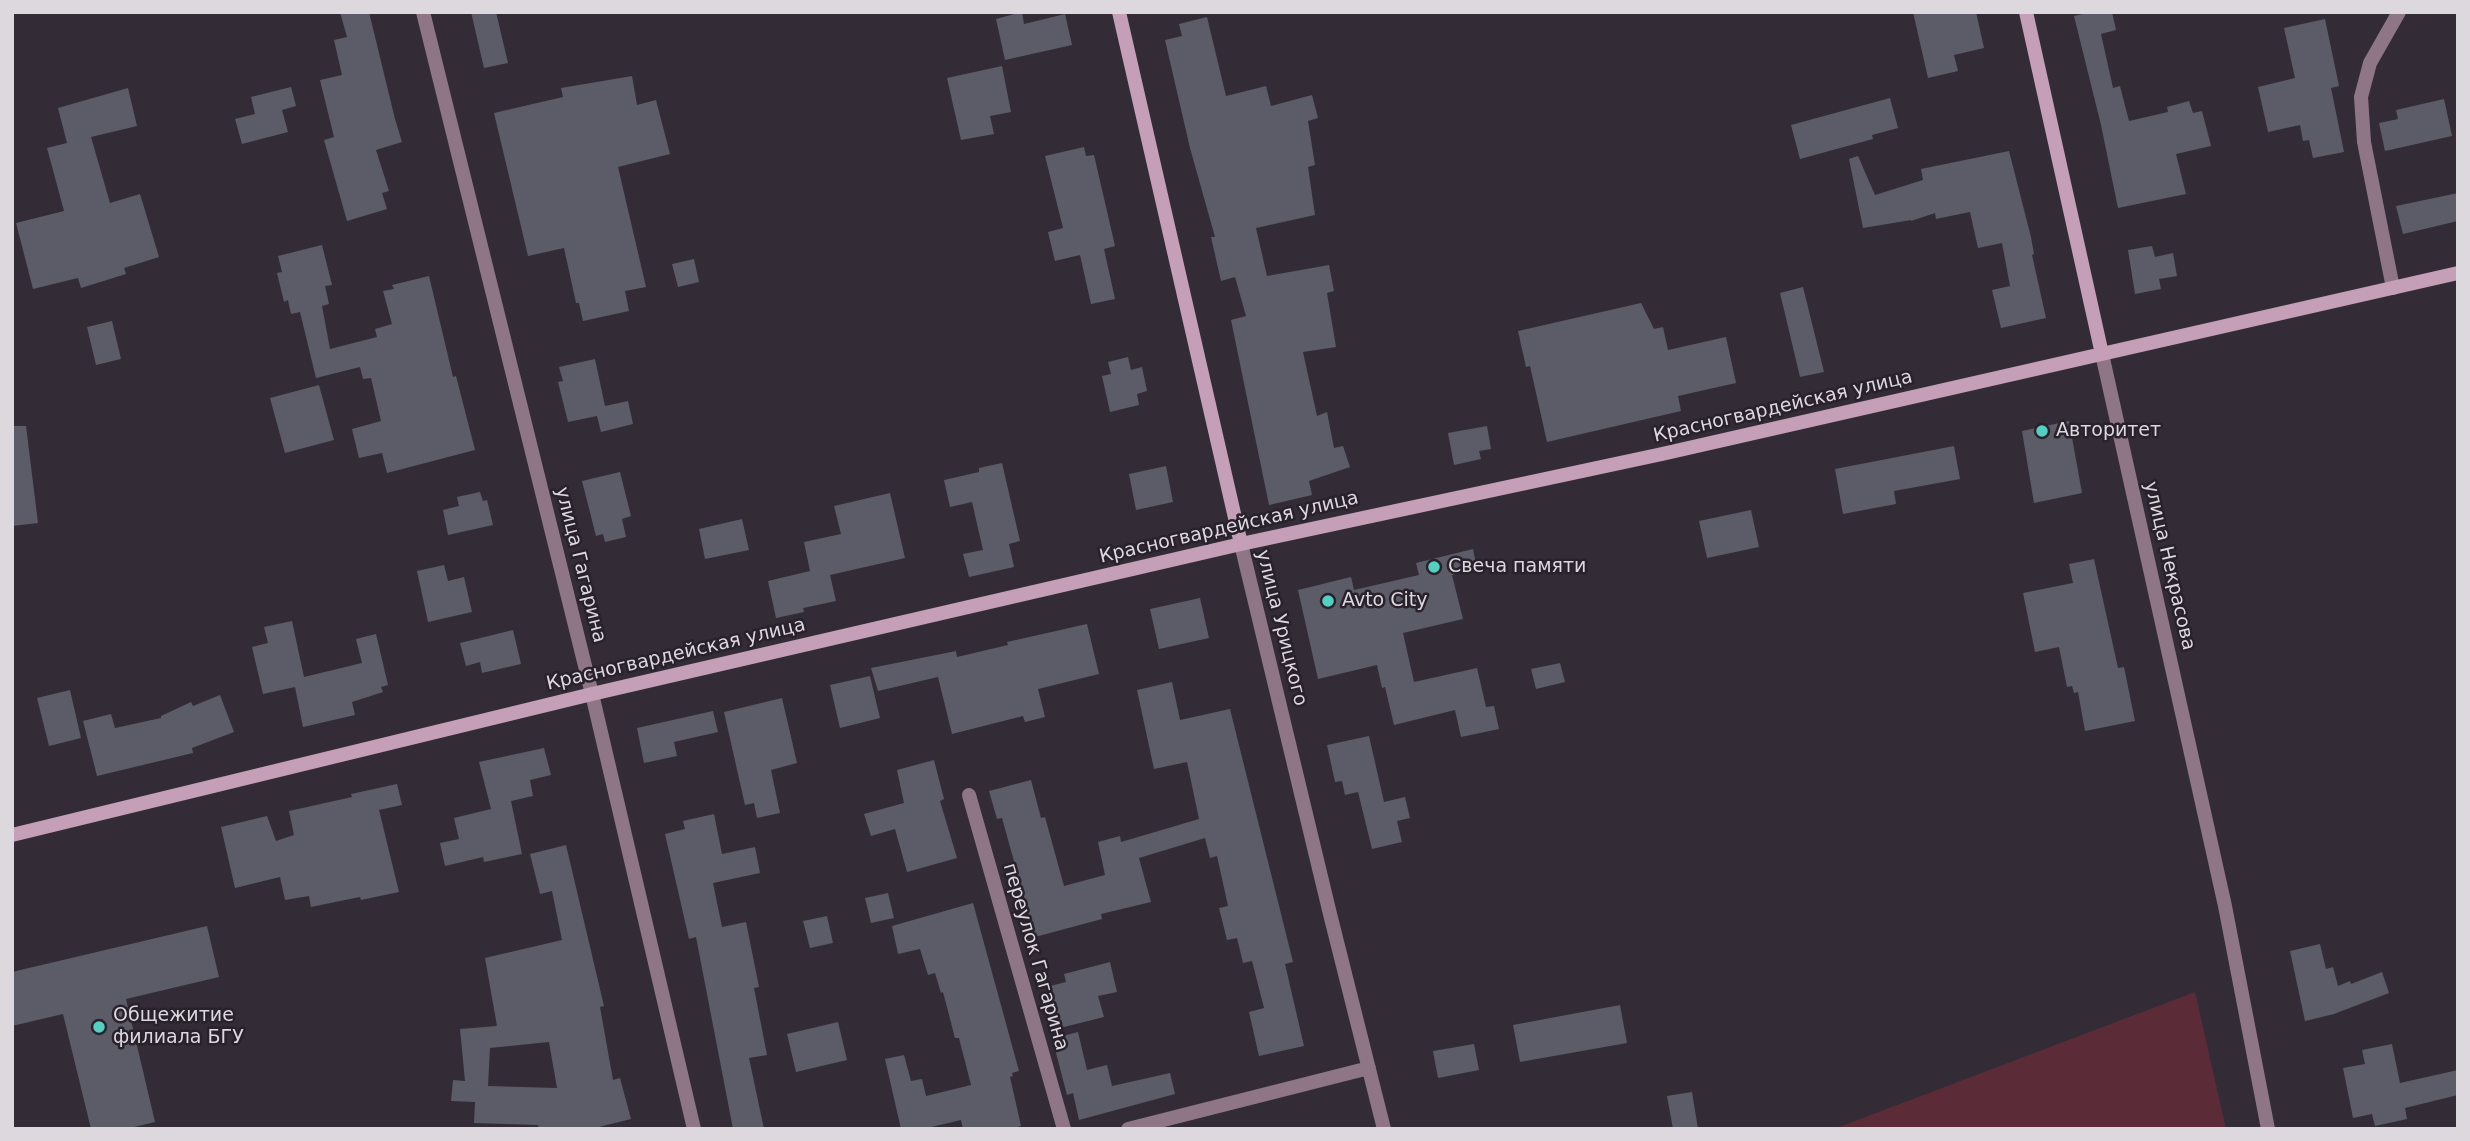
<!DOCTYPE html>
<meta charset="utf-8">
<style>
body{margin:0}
#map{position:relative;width:2470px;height:1141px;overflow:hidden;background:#332c37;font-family:"DejaVu Sans",sans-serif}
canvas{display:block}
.frame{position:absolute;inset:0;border:14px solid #dcd8de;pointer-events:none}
</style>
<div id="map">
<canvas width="2470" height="1141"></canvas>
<div class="frame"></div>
</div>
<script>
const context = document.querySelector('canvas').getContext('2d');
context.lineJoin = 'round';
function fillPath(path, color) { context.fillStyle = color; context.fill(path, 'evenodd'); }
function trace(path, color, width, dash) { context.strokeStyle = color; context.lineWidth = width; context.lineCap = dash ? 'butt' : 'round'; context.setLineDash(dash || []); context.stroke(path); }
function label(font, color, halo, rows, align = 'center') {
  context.font = font + ' "DejaVu Sans",sans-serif'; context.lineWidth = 5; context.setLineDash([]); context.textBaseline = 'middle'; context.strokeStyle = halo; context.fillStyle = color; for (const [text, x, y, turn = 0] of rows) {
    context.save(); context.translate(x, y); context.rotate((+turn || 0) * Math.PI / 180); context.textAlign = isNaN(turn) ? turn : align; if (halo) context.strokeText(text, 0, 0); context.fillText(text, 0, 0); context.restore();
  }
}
fillPath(new Path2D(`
 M2195,992L2226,1129H1834Z`), '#5b2c38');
fillPath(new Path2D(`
 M340,12H369L395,119L402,142L376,150L389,191L382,193L387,209L347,221L324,140L334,137L320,80L342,75L334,40L347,37Z
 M471,12H496L508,63L484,68Z
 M1022,12L1024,24L1065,14L1072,45L1005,60L996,19Z
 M1913,12H1976L1984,48L1954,55L1958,71L1928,78Z
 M2091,12H2112L2116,30L2101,34L2113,88L2120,86L2129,121L2168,112L2167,107L2189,101L2193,113L2202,111L2211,146L2176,154L2186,194L2118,208L2101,125L2074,16Z
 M1207,17L1226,96L1266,86L1271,106L1312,95L1318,118L1308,121L1315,165L1308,167L1315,215L1256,228L1267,276L1329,265L1334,291L1327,293L1336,347L1303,352L1317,416L1327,412L1334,448L1343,446L1350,467L1309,481L1312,495L1269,505L1231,320L1246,316L1235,277L1221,281L1211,237H1215L1190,148L1165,40L1182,36L1179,24Z
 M2325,19L2339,86L2331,88L2344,152L2313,158L2309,140L2303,141L2300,125L2268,132L2258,87L2295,78L2284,28Z
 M1002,66L1011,112L990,116L994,134L961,140L947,78Z
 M632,76L637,105L656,100L670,154L618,167L646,287L625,291L629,311L583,321L579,303H576L564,248L528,256L494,113L563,97L561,88Z
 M291,87L296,106L282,110L288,132L242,144L235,119L255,114L251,97Z
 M128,88L137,126L91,137L110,203L140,194L159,257L124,268L126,274L81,288L78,278L33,289L16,223L64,211L47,148L67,143L58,108Z
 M1890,98L1898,128L1872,135L1873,139L1800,159L1791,125Z
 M2444,99L2452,136L2385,151L2379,123L2398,119L2396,110Z
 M1084,147L1086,156L1094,155L1115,246L1104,249L1115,299L1091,304L1080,255L1055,261L1048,232L1063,228L1045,156Z
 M2009,151L2031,237L2034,254L2032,255L2046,318L2001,328L1992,290L2010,286L2002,243L1978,248L1970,212L1936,219L1935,213L1911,221V220L1863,228L1849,159L1858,156L1875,195L1923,180L1921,169Z
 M2458,193V221L2403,234L2396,206Z
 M322,245L332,285L325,286L329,304L322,306L330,349L377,337L375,329L392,324L383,291L394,289L392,285L429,276L453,377L456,376L475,450L387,473L382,453L359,458L352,429L381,421L371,378L363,379L360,367L316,378L300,312L291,314L288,300L284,302L277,273L282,272L278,256Z
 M2152,246L2155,257L2173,253L2177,276L2159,279L2161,289L2135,294L2128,250Z
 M694,259L699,282L678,287L672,264Z
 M1803,287L1824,372L1800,377L1780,293Z
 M1641,303L1654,329L1663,327L1668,350L1726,337L1736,383L1678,396L1681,411L1547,442L1530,366L1526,367L1518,331Z
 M112,321L121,359L96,365L87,327Z
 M1128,357L1131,370L1142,367L1147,391L1137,394L1139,405L1110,412L1102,376L1111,374L1108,362Z
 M595,359L605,406L628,401L633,424L601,432L597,416L568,422L558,382L563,381L559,367Z
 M319,385L334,440L285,453L270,398Z
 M2069,421L2082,493L2034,503L2022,431Z
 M12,426H26L38,523L12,526Z
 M1487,426L1491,449L1479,451L1481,459L1454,465L1448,433Z
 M1954,446L1960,479L1894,491L1896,504L1843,514L1835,469Z
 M1002,463L1020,541L1009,544L1014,567L969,577L963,554L983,550L972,502L950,507L944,480L979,472V468Z
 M1166,466L1173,502L1136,510L1129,474Z
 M620,472L631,516L622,519L626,537L605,542L603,534L596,536L582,481Z
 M480,492L483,501L487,500L493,525L448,535L443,510L459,506L457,497Z
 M890,493L905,558L830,575L836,601L803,608L804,612L776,618L768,581L810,571L804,542L841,534L834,506Z
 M1751,510L1759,547L1707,558L1699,521Z
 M742,519L749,550L705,559L699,529Z
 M1473,549L1477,569L1452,575L1463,619L1403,633L1414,682L1477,668L1486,707L1494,706L1499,729L1461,737L1455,710L1394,725L1385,687L1382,688L1377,665L1318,679L1298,590L1351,577L1354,590L1419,575L1416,563Z
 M2094,559L2118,668L2124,667L2135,721L2085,731L2078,692L2074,693L2072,686L2067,687L2059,647L2035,652L2023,593L2073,583L2069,564Z
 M444,565L448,581L464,577L472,612L428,622L417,571Z
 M1200,598L1209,638L1159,649L1150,609Z
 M292,621L304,677L362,663L356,639L376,634L388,685L381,687L383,692L352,702L355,715L303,727L295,687L263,694L252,647L268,643L264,627Z
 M1087,624L1099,674L1038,689L1045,717L1025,722L1023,716L952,734L938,677L878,691L871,668L956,651L957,657L1008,645L1007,642Z
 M513,630L521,664L482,673L480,662L466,666L460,643Z
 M1560,663L1565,682L1536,689L1531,669Z
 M870,676L880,718L840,728L830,685Z
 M1172,682L1180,720L1230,709L1293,962L1285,964L1304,1046L1259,1056L1249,1012L1264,1008L1252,961L1243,963L1237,938L1227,940L1219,908L1228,906L1217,856L1210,858L1205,838L1139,858L1151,902L1101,914L1102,919L1035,937L1002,818L997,819L989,791L1031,780L1041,818L1045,817L1064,886L1105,875L1098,842L1120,836L1121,842L1199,819L1187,762L1154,769L1137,690Z
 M70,690L81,738L49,746L37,698Z
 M220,695L234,732L192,748L193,753L97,776L83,721L111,714L115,728L161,718V716L191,702L193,706Z
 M782,698L797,763L771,770L780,813L757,818L754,803L745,805L724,712Z
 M713,711L718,732L674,742L677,756L644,763L637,728Z
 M1369,736L1384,802L1405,797L1410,818L1397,821L1402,842L1372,849L1358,792L1345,795L1342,781L1335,782L1327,745Z
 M544,748L551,775L530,780L533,796L511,801L522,854L484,862L483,857L445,866L440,843L459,839L454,818L491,809L479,762Z
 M934,760L944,799L940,801L957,858L907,872L895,829L871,836L864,814L904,803L897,770Z
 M397,784L402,805L379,810L399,892L361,900L360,897L311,907L309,896L285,900L280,877L235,888L221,827L267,816L276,841L294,835L289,811L352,797L351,794Z
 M714,814L722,854L755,847L760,873L713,883L722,927L746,922L759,987L754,988L767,1055L749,1058L764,1129H733L696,937L689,939L665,834L685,829L683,821Z
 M566,845L604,1006L600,1007L613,1080L620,1078L631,1119L591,1129H539L538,1125L474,1123L475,1102L451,1101L453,1080L465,1081L460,1029L497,1026L485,958L562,940L552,891L540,894L530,854ZM549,1042L557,1088L488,1086L490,1048Z
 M888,893L894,918L871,923L865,898Z
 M973,903L1019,1071L1012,1073L1013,1076L1010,1077L1021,1126L1010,1129H963L961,1120L923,1129H901L885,1059L904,1055L911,1081L922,1079L926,1096L971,1085L959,1038H955L943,992L941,993L935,973L928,975L920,949L898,954L892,926Z
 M827,916L833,943L810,948L803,921Z
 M207,926L219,977L126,999L155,1122L126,1129H91L63,1014L12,1026V972Z
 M2320,944L2326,969L2333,967L2338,986L2350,981L2351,984L2382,972L2389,993L2334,1014L2305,1021L2290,951Z
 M1110,962L1117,992L1098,996L1104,1017L1060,1028L1050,986L1066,982L1064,974Z
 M1620,1005L1627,1043L1520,1062L1513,1025Z
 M838,1022L847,1060L796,1072L787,1034Z
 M1078,1032L1087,1070L1107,1065L1112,1086L1170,1073L1175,1094L1079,1120L1073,1093L1067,1095L1055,1049L1058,1048L1055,1038Z
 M1474,1044L1479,1070L1438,1078L1433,1051Z
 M2392,1044L2400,1083L2458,1070V1095L2405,1108L2407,1119L2375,1126L2372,1114L2353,1118L2343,1068L2365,1064L2362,1050Z
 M1692,1092L1698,1129H1673L1667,1096Z`), '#5c5b68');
trace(new Path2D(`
 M423,12L592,694L694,1129
 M2393,288L2364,142L2361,97L2370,63L2399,12
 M2102,354L2225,906L2268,1129
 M1241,544L1330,914L1384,1129
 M969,795L1064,1129
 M1128,1129L1369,1068`), '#8e7686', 14);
trace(new Path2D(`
 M1119,12L1241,544
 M2026,12L2102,354
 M12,835L592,694L1241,544L1662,454L2458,273`), '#c59eb7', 14);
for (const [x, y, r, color] of [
 [2042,431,7,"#57cec2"],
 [1434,567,7,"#57cec2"],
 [1328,601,7,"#57cec2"],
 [99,1027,7,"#57cec2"]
]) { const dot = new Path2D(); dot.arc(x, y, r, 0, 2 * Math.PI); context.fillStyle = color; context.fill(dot); trace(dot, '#29222c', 2.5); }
label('19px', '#dcd8de', '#29222c', [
 ["Красногвардейская улица",1783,407,-13],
 ["Красногвардейская улица",1229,528,-13],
 ["улица Гагарина",580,565,76],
 ["улица Некрасова",2169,566,77],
 ["улица Урицкого",1281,628,76],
 ["Красногвардейская улица",676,655,-13],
 ["переулок Гагарина",1035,957,74]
]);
label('19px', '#dcd8de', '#29222c', [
 ["Авторитет",2056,431],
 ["Свеча памяти",1448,567],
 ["Avto City",1342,601],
 ["Общежитие",113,1016],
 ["филиала БГУ",113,1038]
], 'left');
</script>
